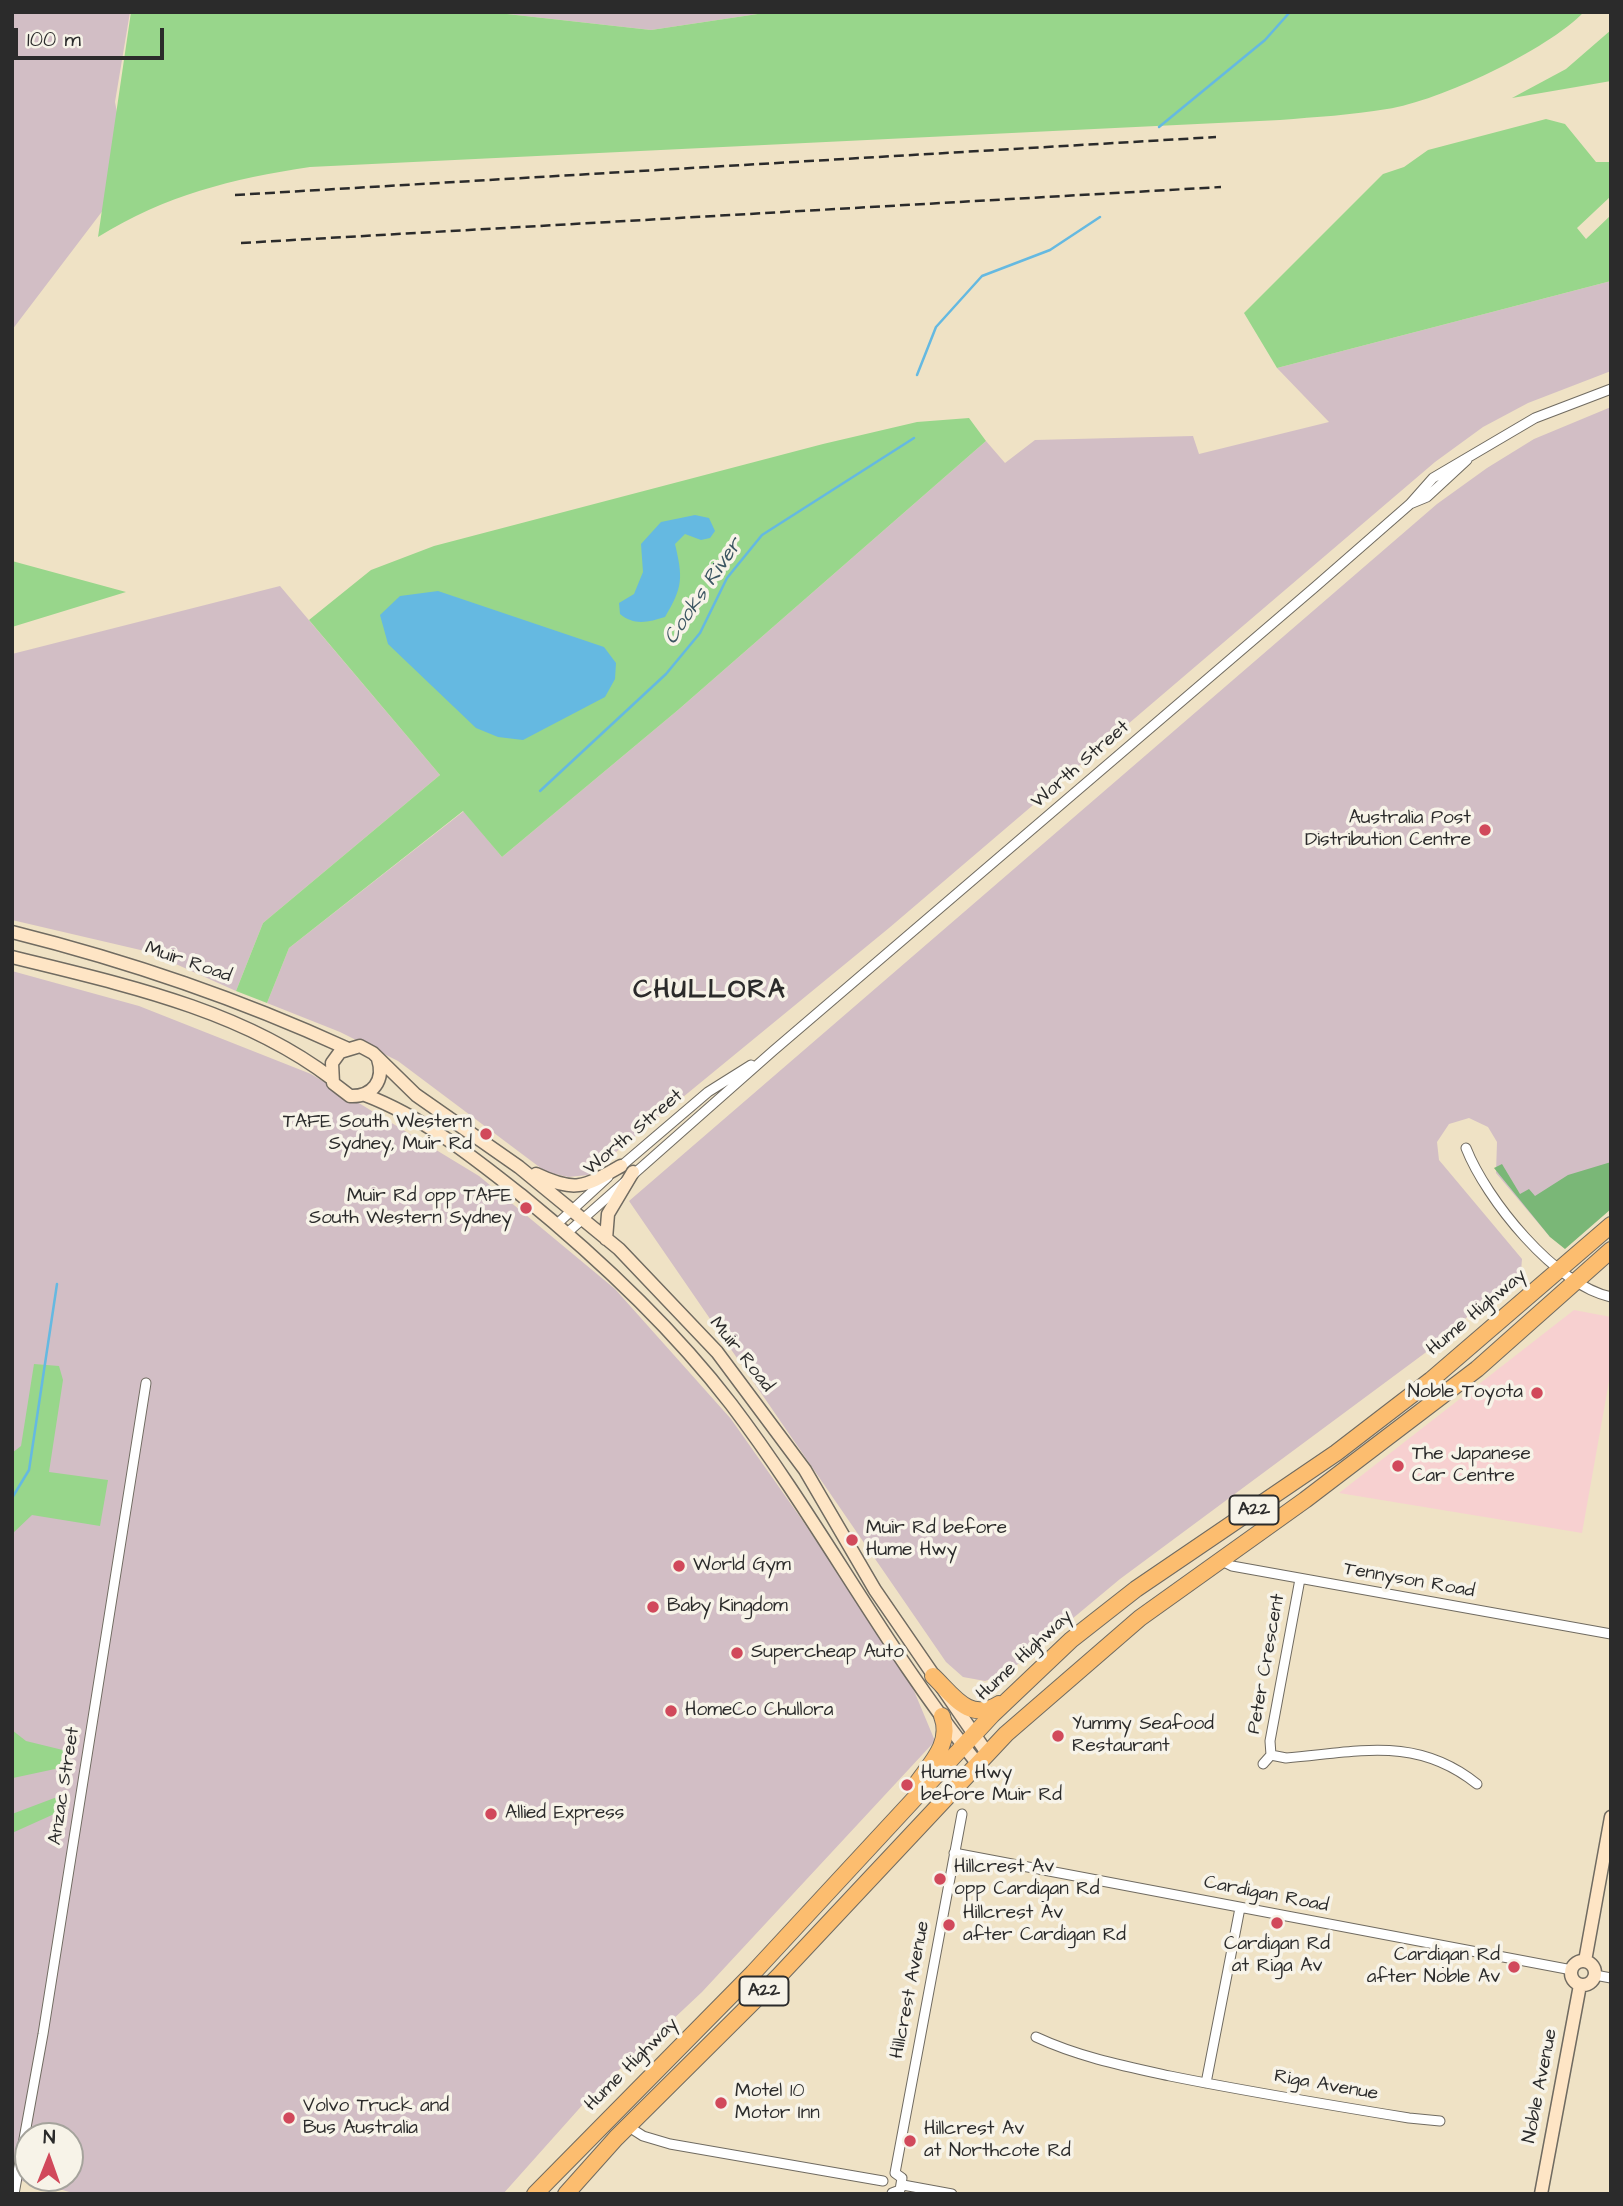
<!DOCTYPE html>
<style>
body{margin:0}
#map{position:relative;width:1623px;height:2206px;overflow:hidden;background:#efe2c5;font-family:"Architects Daughter",sans-serif}
canvas{display:block}
.frame{position:absolute;inset:0;border:14px solid #2b2b2b;pointer-events:none}
.north{position:absolute;left:14px;top:2122px;width:70px;height:70px;box-sizing:border-box;background:#f7f3e8;border:2px solid #a5a39c;border-radius:50%;rotate:1deg;font-size:19px;font-weight:700;line-height:28px;text-align:center;color:#2b2b2b}
.north::after{content:'';display:block;margin:auto;width:24px;height:32px;background:#d1495b;clip-path:polygon(50% 0,100% 100%,50% 72%,0 100%)}
.scale{position:absolute;left:14px;top:28px;width:150px;height:32px;box-sizing:border-box;border:4px solid #2b2b2b;border-top:0;padding-left:9px;font-size:21px;line-height:24px;white-space:nowrap;color:#2b2b2b;-webkit-text-stroke:5px #f7f3e8;paint-order:stroke}
</style>
<div id="map">
<canvas width="1623" height="2206"></canvas>
<div class="frame"></div>
<div class="north">N</div>
<div class="scale">100 m</div>
</div>
<script>
const context = document.querySelector('canvas').getContext('2d');
context.lineJoin = 'round';
function fillPath(path, color) { context.fillStyle = color; context.fill(path, 'evenodd'); }
function trace(path, color, width, dash) { context.strokeStyle = color; context.lineWidth = width; context.lineCap = dash ? 'butt' : 'round'; context.setLineDash(dash || []); context.stroke(path); }
function label(font, color, halo, rows, align = 'center') {
  context.font = font + ' "Architects Daughter",sans-serif'; context.lineWidth = 7; context.setLineDash([]); context.textBaseline = 'middle'; context.strokeStyle = halo; context.fillStyle = color; for (const [text, x, y, turn = 0] of rows) {
    context.save(); context.translate(x, y); context.rotate((+turn || 0) * Math.PI / 180); context.textAlign = isNaN(turn) ? turn : align; if (halo) context.strokeText(text, 0, 0); context.fillText(text, 0, 0); context.restore();
  }
}
fillPath(new Path2D(`
 M1574,1310L1611,1317V1370L1582,1533L1339,1493Z`), '#f7d0d0');
fillPath(new Path2D(`
 M12,12H130L115,102L129,176L12,330Z
 M489,12H771L651,30Z
 M1611,281V371L1528,403L1483,427L1435,462L889,928L588,1175L568,1177L546,1172L398,1061L340,1032L267,1003L289,948L464,811L502,857L678,710L986,441L1005,463L1035,440L1193,436L1199,454L1329,422L1277,368Z
 M1611,407V1188L1558,1238L1550,1237L1496,1173L1497,1142L1488,1127L1469,1118L1449,1124L1437,1142L1439,1160L1522,1259L1521,1271L1425,1353L1120,1579L1006,1674L985,1681L963,1677L946,1662L629,1201L1437,504L1487,468L1534,439Z
 M280,586L440,775L263,923L236,991L149,952L12,920V654Z
 M12,971L139,1006L311,1074L479,1176L615,1289L731,1419L798,1514L907,1674L935,1741L702,1992L586,2101L503,2194H76L39,2183L12,2180ZM28,2136H70V2178H28Z`), '#d2bec5');
fillPath(new Path2D(`
 M131,12H489L651,30L771,12H1584C1547,50 1440,101 1387,109C1352,115 1316,117 1280,120L310,167C231,179 166,195 98,237Z
 M1611,30V81L1512,98L1566,69Z
 M1546,119L1565,124L1596,162H1611V196L1577,228L1586,239L1611,215V281L1277,368L1244,313L1383,174L1404,167L1428,150Z
 M969,418L986,441L678,710L502,857L463,811L289,948L267,1003L236,991L263,923L440,775L309,620L371,570L434,546L823,444L917,422Z
 M12,561L126,592L12,627Z
 M34,1364L59,1366L63,1380L49,1472L108,1480L100,1526L32,1515L12,1534V1453L21,1446Z
 M12,1730L26,1741L71,1752L69,1766L13,1778Z
 M65,1794L61,1811L12,1833V1814Z`), '#98d68b');
fillPath(new Path2D(`
 M1611,1162V1209L1565,1249L1550,1237L1494,1168L1502,1164L1520,1194L1529,1189L1535,1196L1568,1175Z`), '#7ab777');
fillPath(new Path2D(`
 M695,515L709,518L715,531L710,538L701,540L685,534L675,544C683,578 683,587 665,617C649,622 634,626 620,614L619,603L634,594L643,572L641,544L661,522Z
 M438,591L604,647L616,663L615,679L605,697L523,740L498,737L476,728L388,644L380,615L400,596Z`), '#65b9e1');
trace(new Path2D(`
 M1159,127L1265,40L1290,12
 M917,375L936,327L982,276L1050,250L1100,217
 M540,791L666,674L700,633L727,578L762,535L914,438
 M12,1498L29,1470L57,1284`), '#65b9e1', 2.5);
const street = new Path2D(`
 M1410,504L1427,497L1467,460
 M1466,1148C1486,1199 1555,1285 1611,1297
 M619,1168L708,1092L751,1065
 M557,1224L608,1177
 M567,1233L773,1051L1315,587L1410,504L1433,478L1535,418L1611,389
 M1220,1560L1232,1566L1611,1634
 M1271,1755L1286,1758C1358,1752 1416,1735 1477,1784
 M1263,1764L1271,1755L1270,1741L1300,1579
 M954,1853L1572,1970
 M1595,1975L1611,1978
 M1036,2037C1079,2057 1124,2066 1170,2076C1249,2092 1329,2105 1409,2118L1440,2121
 M1206,2083L1240,1908
 M629,2127L643,2136L670,2144L883,2181
 M895,2173L962,1814
 M903,2185L952,2194
 M892,2193L900,2190L902,2178L895,2173
 M14,2194L43,2034L146,1383`);
const secondary = new Path2D(`
 M12,932C128,961 237,998 346,1048
 M12,957C121,984 240,1009 331,1078
 M378,1059C385,1080 373,1097 350,1096L333,1083L332,1063L340,1052L360,1046L373,1053L416,1095L519,1167L619,1249L717,1352L805,1470L875,1590L987,1753
 M365,1095C423,1117 473,1157 521,1195C597,1257 671,1326 731,1404C819,1520 886,1650 977,1763
 M536,1174C576,1193 584,1187 621,1166
 M606,1239L608,1214L633,1172
 M1571 1973a12 12 0 1 1 24 0a12 12 0 1 1-24 0Z
 M1585,1961L1611,1817
 M1541,2194L1580,1985`);
const highway = new Path2D(`
 M933,1676C953,1695 969,1723 999,1704
 M917,1783C932,1762 952,1742 942,1716
 M535,2194L753,1973L992,1715L1071,1640L1136,1589L1336,1453L1431,1380L1611,1225
 M566,2194L616,2138L778,1977L1006,1734L1140,1618L1305,1500L1477,1369L1611,1250`);
trace(street, '#706b61', 11);
trace(secondary, '#706b61', 15);
trace(highway, '#706b61', 18);
trace(street, '#fff', 9);
trace(secondary, '#fee5c5', 12);
trace(highway, '#fcbd6f', 16);
trace(new Path2D(`
 M235,195L1216,137
 M241,243L1221,187`), '#2b2b2b', 2.5, [10, 5]);
for (const [x, y, r, color] of [
 [1485,830,7,"#d1495b"],
 [486,1134,7,"#d1495b"],
 [526,1208,7,"#d1495b"],
 [1537,1393,7,"#d1495b"],
 [1398,1466,7,"#d1495b"],
 [852,1540,7,"#d1495b"],
 [679,1566,7,"#d1495b"],
 [653,1607,7,"#d1495b"],
 [737,1653,7,"#d1495b"],
 [671,1711,7,"#d1495b"],
 [1058,1736,7,"#d1495b"],
 [907,1785,7,"#d1495b"],
 [491,1814,7,"#d1495b"],
 [940,1879,7,"#d1495b"],
 [1277,1923,7,"#d1495b"],
 [949,1925,7,"#d1495b"],
 [1514,1967,7,"#d1495b"],
 [721,2103,7,"#d1495b"],
 [289,2118,7,"#d1495b"],
 [910,2141,7,"#d1495b"]
]) { const dot = new Path2D(); dot.arc(x, y, r, 0, 2 * Math.PI); context.fillStyle = color; context.fill(dot); trace(dot, '#f7f3e8', 2.5); }
for (const [x, y, w] of [
 [1254,1510,49],
 [764,1991,49]
]) { const box = new Path2D(); box.roundRect(x - w / 2, y - 14.5, w, 29, 5); context.fillStyle = '#f7f3e8'; context.fill(box); trace(box, '#2b2b2b', 2); }
label('bold 18px', '#2b2b2b', null, [
 ["A22",1254,1510],
 ["A22",764,1991]
]);
label('19px', '#2b2b2b', '#f7f3e8', [
 ["Worth Street",1081,765,-41],
 ["Muir Road",188,963,19],
 ["Worth Street",634,1133,-40],
 ["Hume Highway",1477,1313,-40],
 ["Muir Road",741,1355,51],
 ["Tennyson Road",1409,1581,10],
 ["Hume Highway",1025,1656,-43],
 ["Peter Crescent",1267,1664,-80],
 ["Anzac Street",65,1786,-81],
 ["Cardigan Road",1266,1895,11],
 ["Hillcrest Avenue",911,1990,-79],
 ["Hume Highway",632,2065,-45],
 ["Riga Avenue",1326,2086,10],
 ["Noble Avenue",1541,2086,-79]
]);
label('19px', '#2b2b2b', '#f7f3e8', [
 ["Australia Post",1471,819,"right"],
 ["Distribution Centre",1471,841,"right"],
 ["TAFE South Western",472,1123,"right"],
 ["Sydney, Muir Rd",472,1145,"right"],
 ["Muir Rd opp TAFE",512,1197,"right"],
 ["South Western Sydney",512,1219,"right"],
 ["Noble Toyota",1523,1393,"right"],
 ["The Japanese",1412,1455],
 ["Car Centre",1412,1477],
 ["Muir Rd before",866,1529],
 ["Hume Hwy",866,1551],
 ["World Gym",693,1566],
 ["Baby Kingdom",667,1607],
 ["Supercheap Auto",751,1653],
 ["HomeCo Chullora",685,1711],
 ["Yummy Seafood",1072,1725],
 ["Restaurant",1072,1747],
 ["Hume Hwy",921,1774],
 ["before Muir Rd",921,1796],
 ["Allied Express",505,1814],
 ["Hillcrest Av",954,1868],
 ["opp Cardigan Rd",954,1890],
 ["Hillcrest Av",963,1914],
 ["after Cardigan Rd",963,1936],
 ["Cardigan Rd",1277,1945,"center"],
 ["at Riga Av",1277,1967,"center"],
 ["Cardigan Rd",1500,1956,"right"],
 ["after Noble Av",1500,1978,"right"],
 ["Motel 10",735,2092],
 ["Motor Inn",735,2114],
 ["Volvo Truck and",303,2107],
 ["Bus Australia",303,2129],
 ["Hillcrest Av",924,2130],
 ["at Northcote Rd",924,2152]
], 'left');
label('italic 21px', '#3c5662', '#f7f3e8', [
 ["Cooks River",704,592,-56]
]);
context.letterSpacing = '2px';
label('bold 26px', '#2b2b2b', '#f7f3e8', [
 ["CHULLORA",710,992]
]);
context.letterSpacing = '0px';
</script>
